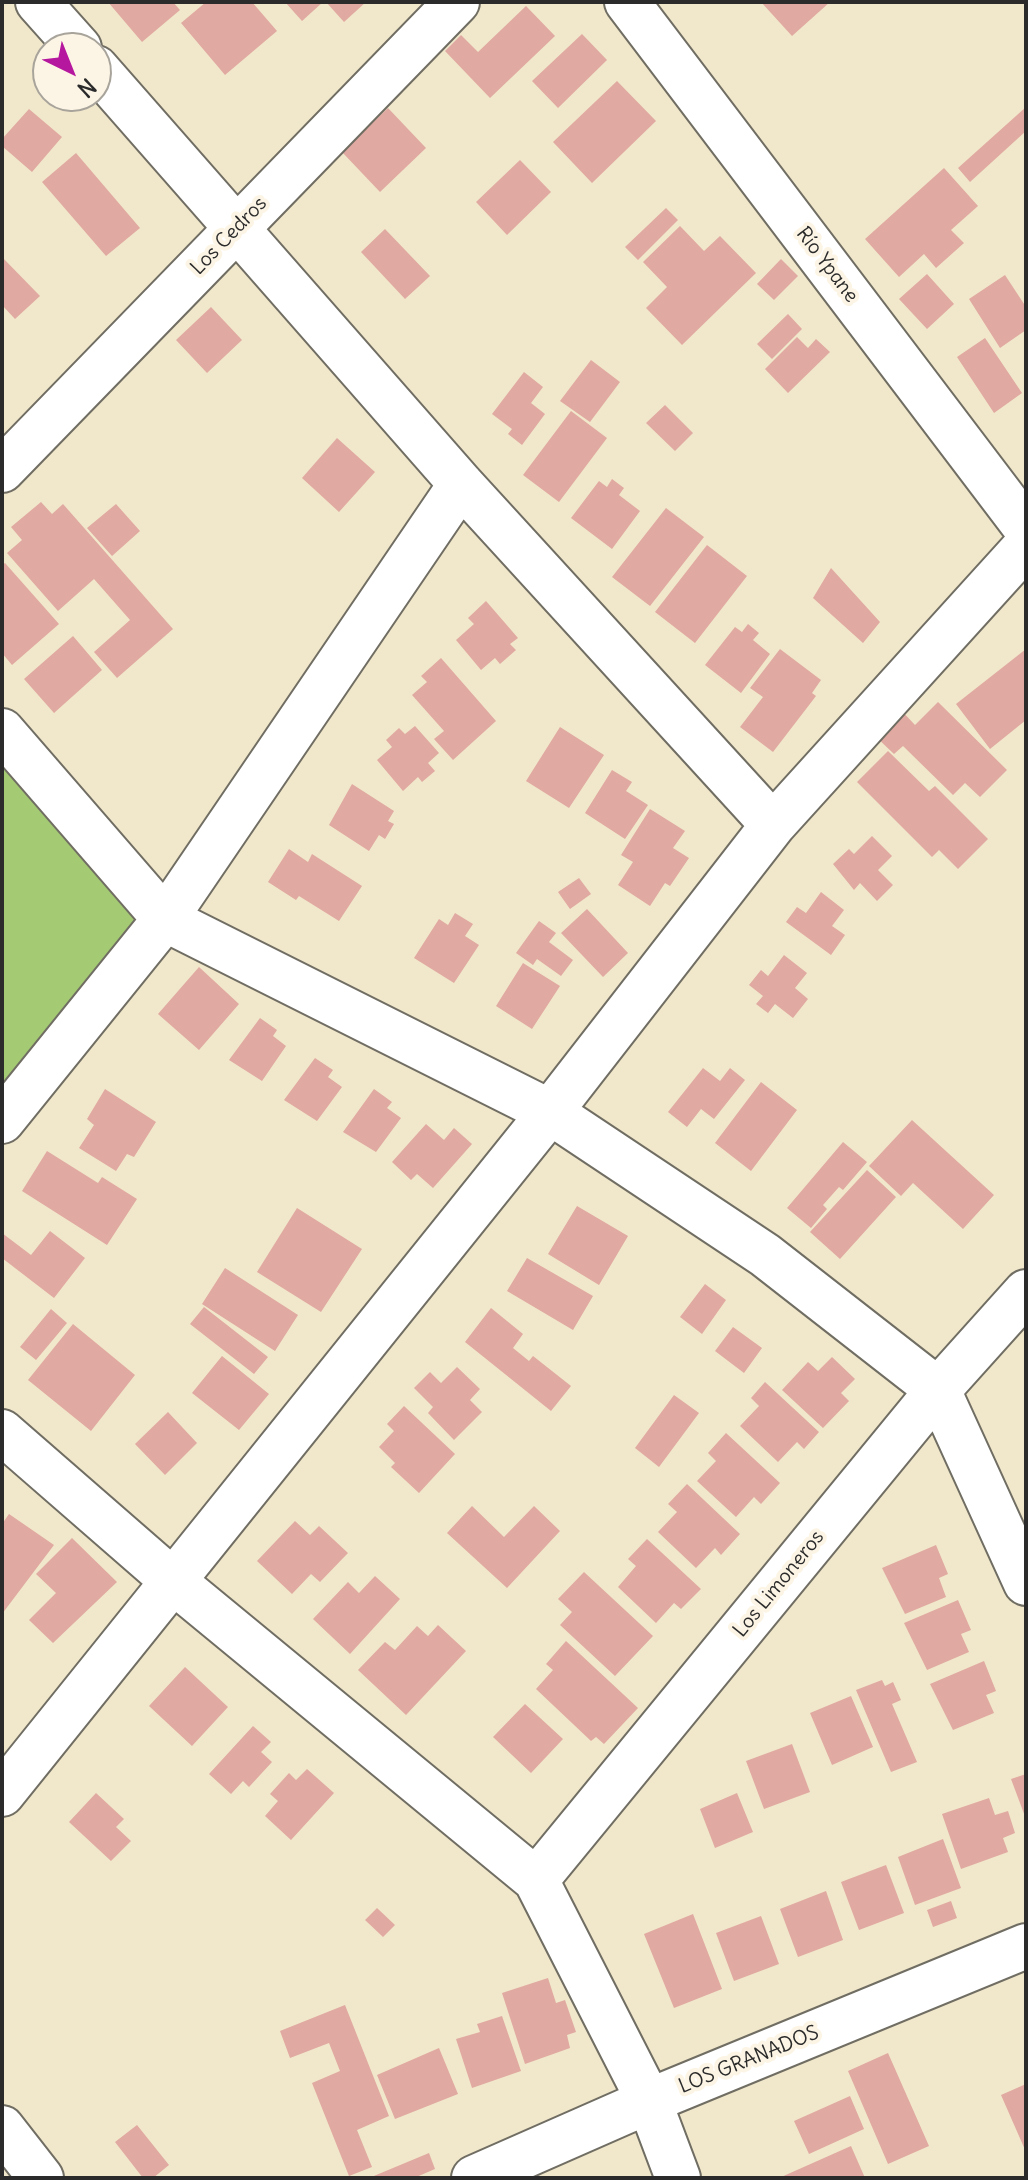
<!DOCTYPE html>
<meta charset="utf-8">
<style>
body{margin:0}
#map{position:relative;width:1028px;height:2180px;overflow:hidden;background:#f1e7cb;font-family:Delius,sans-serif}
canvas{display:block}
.frame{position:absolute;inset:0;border:4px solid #2b2b2b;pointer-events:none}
.north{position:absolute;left:32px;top:32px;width:80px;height:80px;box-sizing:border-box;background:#fcf5e5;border:2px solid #a8a49b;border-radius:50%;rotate:137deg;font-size:22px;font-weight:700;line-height:32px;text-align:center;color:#2b2b2b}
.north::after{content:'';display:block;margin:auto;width:28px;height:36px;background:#b5179e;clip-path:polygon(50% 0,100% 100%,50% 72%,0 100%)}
</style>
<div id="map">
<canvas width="1028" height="2180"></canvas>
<div class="frame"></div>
<div class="north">N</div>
</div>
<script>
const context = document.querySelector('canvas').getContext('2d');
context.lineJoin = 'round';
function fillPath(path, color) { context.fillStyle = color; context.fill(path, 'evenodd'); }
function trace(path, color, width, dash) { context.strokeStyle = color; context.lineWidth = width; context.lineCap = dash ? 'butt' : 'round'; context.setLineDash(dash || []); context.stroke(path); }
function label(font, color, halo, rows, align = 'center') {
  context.font = font + ' Delius,sans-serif'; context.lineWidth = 8; context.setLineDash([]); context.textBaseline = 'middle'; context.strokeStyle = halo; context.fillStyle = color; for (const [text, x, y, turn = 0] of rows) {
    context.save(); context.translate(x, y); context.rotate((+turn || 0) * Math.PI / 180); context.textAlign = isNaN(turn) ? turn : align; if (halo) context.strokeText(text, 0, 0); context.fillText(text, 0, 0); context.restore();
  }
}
fillPath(new Path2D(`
 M2,709L167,895L2,1090Z`), '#a4ca74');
fillPath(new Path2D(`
 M108,2H173L180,10L142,42Z
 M206,2H252L277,31L225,75L181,23Z
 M285,2H323L302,21Z
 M326,2H366L344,22Z
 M761,2H830L792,36Z
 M526,6L555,36L490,98L445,51L461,35L478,52Z
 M582,34L607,60L558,108L532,81Z
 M617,81L656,121L592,183L553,142Z
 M1026,107V131L970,182L958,168Z
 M388,108L426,148L380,192L342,152Z
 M29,109L62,137L32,172L2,146V139Z
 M76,153L140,228L106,256L42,182Z
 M520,160L551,192L507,235L476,202Z
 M944,168L978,206L951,230L964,243L936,268L924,254L899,277L865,239Z
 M666,208L678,220L638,260L625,247Z
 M680,226L704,251L720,236L756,273L682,345L646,308L667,287L643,262Z
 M385,229L430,276L405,299L361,252Z
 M2,257L40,296L15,319L2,305Z
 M781,259L798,276L774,300L757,284Z
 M927,274L954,304L927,329L899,299Z
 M1005,275L1026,307V330L1000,348L969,299Z
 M211,307L242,340L207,373L176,340Z
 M788,314L802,329L772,359L757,344Z
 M797,337L808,348L816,339L830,352L788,393L765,369Z
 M985,338L1022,393L994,413L957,357Z
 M591,360L620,382L590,422L560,401Z
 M524,372L543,387L531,403L545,414L522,445L508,434L512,429L492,414Z
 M665,405L693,433L675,451L646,423Z
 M571,411L607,438L559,502L523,475Z
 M337,438L375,472L339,512L302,478Z
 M612,479L624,488L619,495L640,511L612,549L571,518L599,481L607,487Z
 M41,502L52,514L63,504L173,629L117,678L94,652L130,620L94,579L58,611L7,553L22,540L11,527Z
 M116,504L140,531L112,556L87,528Z
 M666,508L704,537L650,606L612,577Z
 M707,545L747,576L695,643L655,612Z
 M5,563L59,624L12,665L2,653V565Z
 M831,568L880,622L863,643L813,598Z
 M486,601L518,638L510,644L516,650L500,664L495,658L481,670L456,640L474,624L468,618Z
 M748,624L759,633L753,640L770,654L741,693L705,665L735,627L742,632Z
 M73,636L102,670L54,713L24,679Z
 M780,649L821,680L812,693L816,696L773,752L740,727L763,697L750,688Z
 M1026,649V720L990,749L956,704Z
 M441,658L496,721L453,760L434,739L444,731L412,695L427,682L421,676Z
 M938,702L1007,770L980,797L965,783L953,795L903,746L894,754L873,734L899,708L915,725Z
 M415,726L439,753L428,763L435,771L422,782L418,777L403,791L377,760L392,747L386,740L399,728L405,734Z
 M560,727L604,755L569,808L526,781Z
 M888,751L929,791L935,786L988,839L958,869L939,850L932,857L857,782Z
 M612,770L632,782L626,791L648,805L625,839L585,813Z
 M352,784L394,811L388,821L394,824L385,839L379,835L369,851L329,825Z
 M650,809L685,831L673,848L689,858L670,886L665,883L650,906L618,885L633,862L621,855Z
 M872,836L892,856L878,870L893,885L877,901L860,883L854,890L833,864L849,849L854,854Z
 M289,849L308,862L312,854L362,886L339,921L299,896L296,900L268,882Z
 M579,878L591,894L570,909L558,892Z
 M821,892L844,910L832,926L845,935L831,955L786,922L797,907L806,913Z
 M587,909L628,953L603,977L561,933Z
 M455,913L473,924L465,936L479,945L454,983L414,958L439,919L448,925Z
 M539,921L556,933L549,942L573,960L561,976L537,959L533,965L516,953Z
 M784,955L807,973L795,988L808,999L793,1018L775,1004L768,1013L756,1004L763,996L749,985L761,970L768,976Z
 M523,963L560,986L532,1029L496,1006Z
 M199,967L239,1004L199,1050L158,1014Z
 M260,1018L277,1030L273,1036L286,1046L262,1081L229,1060Z
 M315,1058L333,1070L328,1077L342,1087L317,1121L284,1100Z
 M703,1068L720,1081L730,1068L745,1080L714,1119L701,1109L687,1127L668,1112Z
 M761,1082L797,1110L751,1171L715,1143Z
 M105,1089L156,1122L134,1157L127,1154L116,1171L79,1148L94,1125L87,1119Z
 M374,1089L392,1102L387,1108L401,1118L376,1152L343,1132Z
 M912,1120L994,1195L963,1229L913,1183L901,1196L869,1166Z
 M426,1124L444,1140L454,1128L472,1144L433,1188L417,1174L411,1180L392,1162Z
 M843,1142L867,1162L843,1190L839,1187L823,1205L827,1209L811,1228L787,1208Z
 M47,1151L98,1183L102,1177L137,1199L107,1245L22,1191Z
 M867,1170L896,1197L840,1259L810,1232Z
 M577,1206L628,1236L599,1285L548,1254Z
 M297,1208L362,1249L321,1312L257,1272Z
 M50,1231L85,1258L54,1298L2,1258V1233L31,1255Z
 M527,1258L593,1296L573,1330L507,1291Z
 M225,1268L298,1315L275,1351L202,1304Z
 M705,1284L726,1300L702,1334L680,1317Z
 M204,1307L268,1357L254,1374L190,1324Z
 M491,1308L523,1334L513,1348L529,1361L533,1356L571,1386L551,1411L465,1342Z
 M51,1309L67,1323L36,1360L20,1347Z
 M73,1324L135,1375L91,1431L28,1380Z
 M733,1327L762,1348L744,1373L715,1351Z
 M222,1356L269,1394L239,1430L192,1393Z
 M832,1357L855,1379L841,1393L849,1401L823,1428L782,1390L808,1362L818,1371Z
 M457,1367L480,1389L470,1400L482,1412L454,1440L428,1413L433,1407L414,1388L430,1372L441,1383Z
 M765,1382L819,1432L804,1449L797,1442L778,1462L740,1426L759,1406L751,1398Z
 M674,1395L699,1413L659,1467L635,1448Z
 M404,1406L455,1454L419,1493L391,1467L395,1463L379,1447L394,1431L387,1424Z
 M168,1412L197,1443L165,1475L135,1444Z
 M726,1433L780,1483L761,1504L754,1497L736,1517L697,1481L716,1461L708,1453Z
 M687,1484L740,1534L721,1555L715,1548L696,1568L658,1532L677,1512L668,1504Z
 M472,1506L504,1537L534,1506L560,1531L507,1588L447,1533Z
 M9,1514L54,1545L2,1614V1524Z
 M295,1521L310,1535L319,1526L348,1553L320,1582L311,1574L292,1594L257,1561Z
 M72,1538L117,1582L53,1643L29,1620L56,1593L36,1574Z
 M647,1539L701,1589L681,1609L674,1603L656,1623L618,1587L636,1566L628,1559Z
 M936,1545L948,1574L939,1578L946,1597L905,1614L882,1568Z
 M584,1572L653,1636L615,1676L560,1625L572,1612L558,1599Z
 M375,1576L400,1599L350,1654L313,1619L348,1582L359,1593Z
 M958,1600L971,1630L961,1634L969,1652L927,1670L904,1623Z
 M438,1625L466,1651L406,1715L358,1670L385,1642L395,1650L417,1626L428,1636Z
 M566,1641L638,1708L604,1744L596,1737L591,1741L536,1689L553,1670L546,1664Z
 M984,1661L996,1691L986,1695L994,1713L953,1730L930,1684Z
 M185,1667L228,1707L192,1746L149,1706Z
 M882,1680L885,1686L893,1682L901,1700L892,1704L917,1762L891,1772L856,1690Z
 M851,1696L873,1747L832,1765L810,1713Z
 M525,1704L563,1739L531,1773L493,1737Z
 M253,1726L271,1742L261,1752L272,1762L249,1787L243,1781L231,1794L209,1774Z
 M792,1744L810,1792L764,1809L746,1761Z
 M307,1769L334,1793L291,1840L265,1816L278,1801L270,1794L289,1773L296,1780Z
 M1026,1774V1819L1011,1779Z
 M96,1793L124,1819L116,1827L131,1841L111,1861L69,1822Z
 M737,1793L753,1832L715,1848L700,1809Z
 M989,1798L995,1815L1008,1811L1015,1833L1003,1838L1008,1852L961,1869L942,1814Z
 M943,1839L961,1888L915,1905L898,1857Z
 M886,1865L904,1913L859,1930L841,1882Z
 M826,1891L843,1940L798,1957L780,1909Z
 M951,1901L957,1918L933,1927L927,1910Z
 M377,1908L395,1925L383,1937L365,1920Z
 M693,1914L722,1989L674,2008L644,1934Z
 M761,1916L779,1964L734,1981L716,1933Z
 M548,1978L556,2003L565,2000L576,2032L567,2035L570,2048L525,2064L502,1993Z
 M345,2005L389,2116L357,2130L372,2167L349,2176L312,2083L340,2071L329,2043L290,2058L280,2031Z
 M502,2016L521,2071L472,2088L456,2039L480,2032L477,2024Z
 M439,2048L458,2094L395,2119L377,2075Z
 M888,2053L929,2146L888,2164L848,2071Z
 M1026,2084V2152L1001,2095Z
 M850,2096L864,2129L809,2154L794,2121Z
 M137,2125L169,2165L153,2178H143L115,2142Z
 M851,2146L865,2178H779Z
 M429,2153L435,2169L414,2178H369Z`), '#e0a9a1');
const minor = new Path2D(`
 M38,2L79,48
 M627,2L1026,528
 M96,68L461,484L773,825
 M2,470L457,2
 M2,731L165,919L550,1112L765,1255L938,1390L1026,1583
 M2,1121L165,919L461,484
 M2,1432L173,1581L536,1880L649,2101L678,2178
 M2,1794L550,1112L773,825L1026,546
 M536,1880L938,1390L1026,1292
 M2,2128L41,2178
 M474,2178L649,2101L1026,1946`);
trace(minor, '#706d63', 48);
trace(minor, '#fff', 44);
label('20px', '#2b2b2b', '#fcf5e5', [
 ["Los Cedros",229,236,-46],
 ["Río Ypane",827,265,53],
 ["Los Limoneros",779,1584,-51],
 ["LOS GRANADOS",749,2060,-22]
]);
</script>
